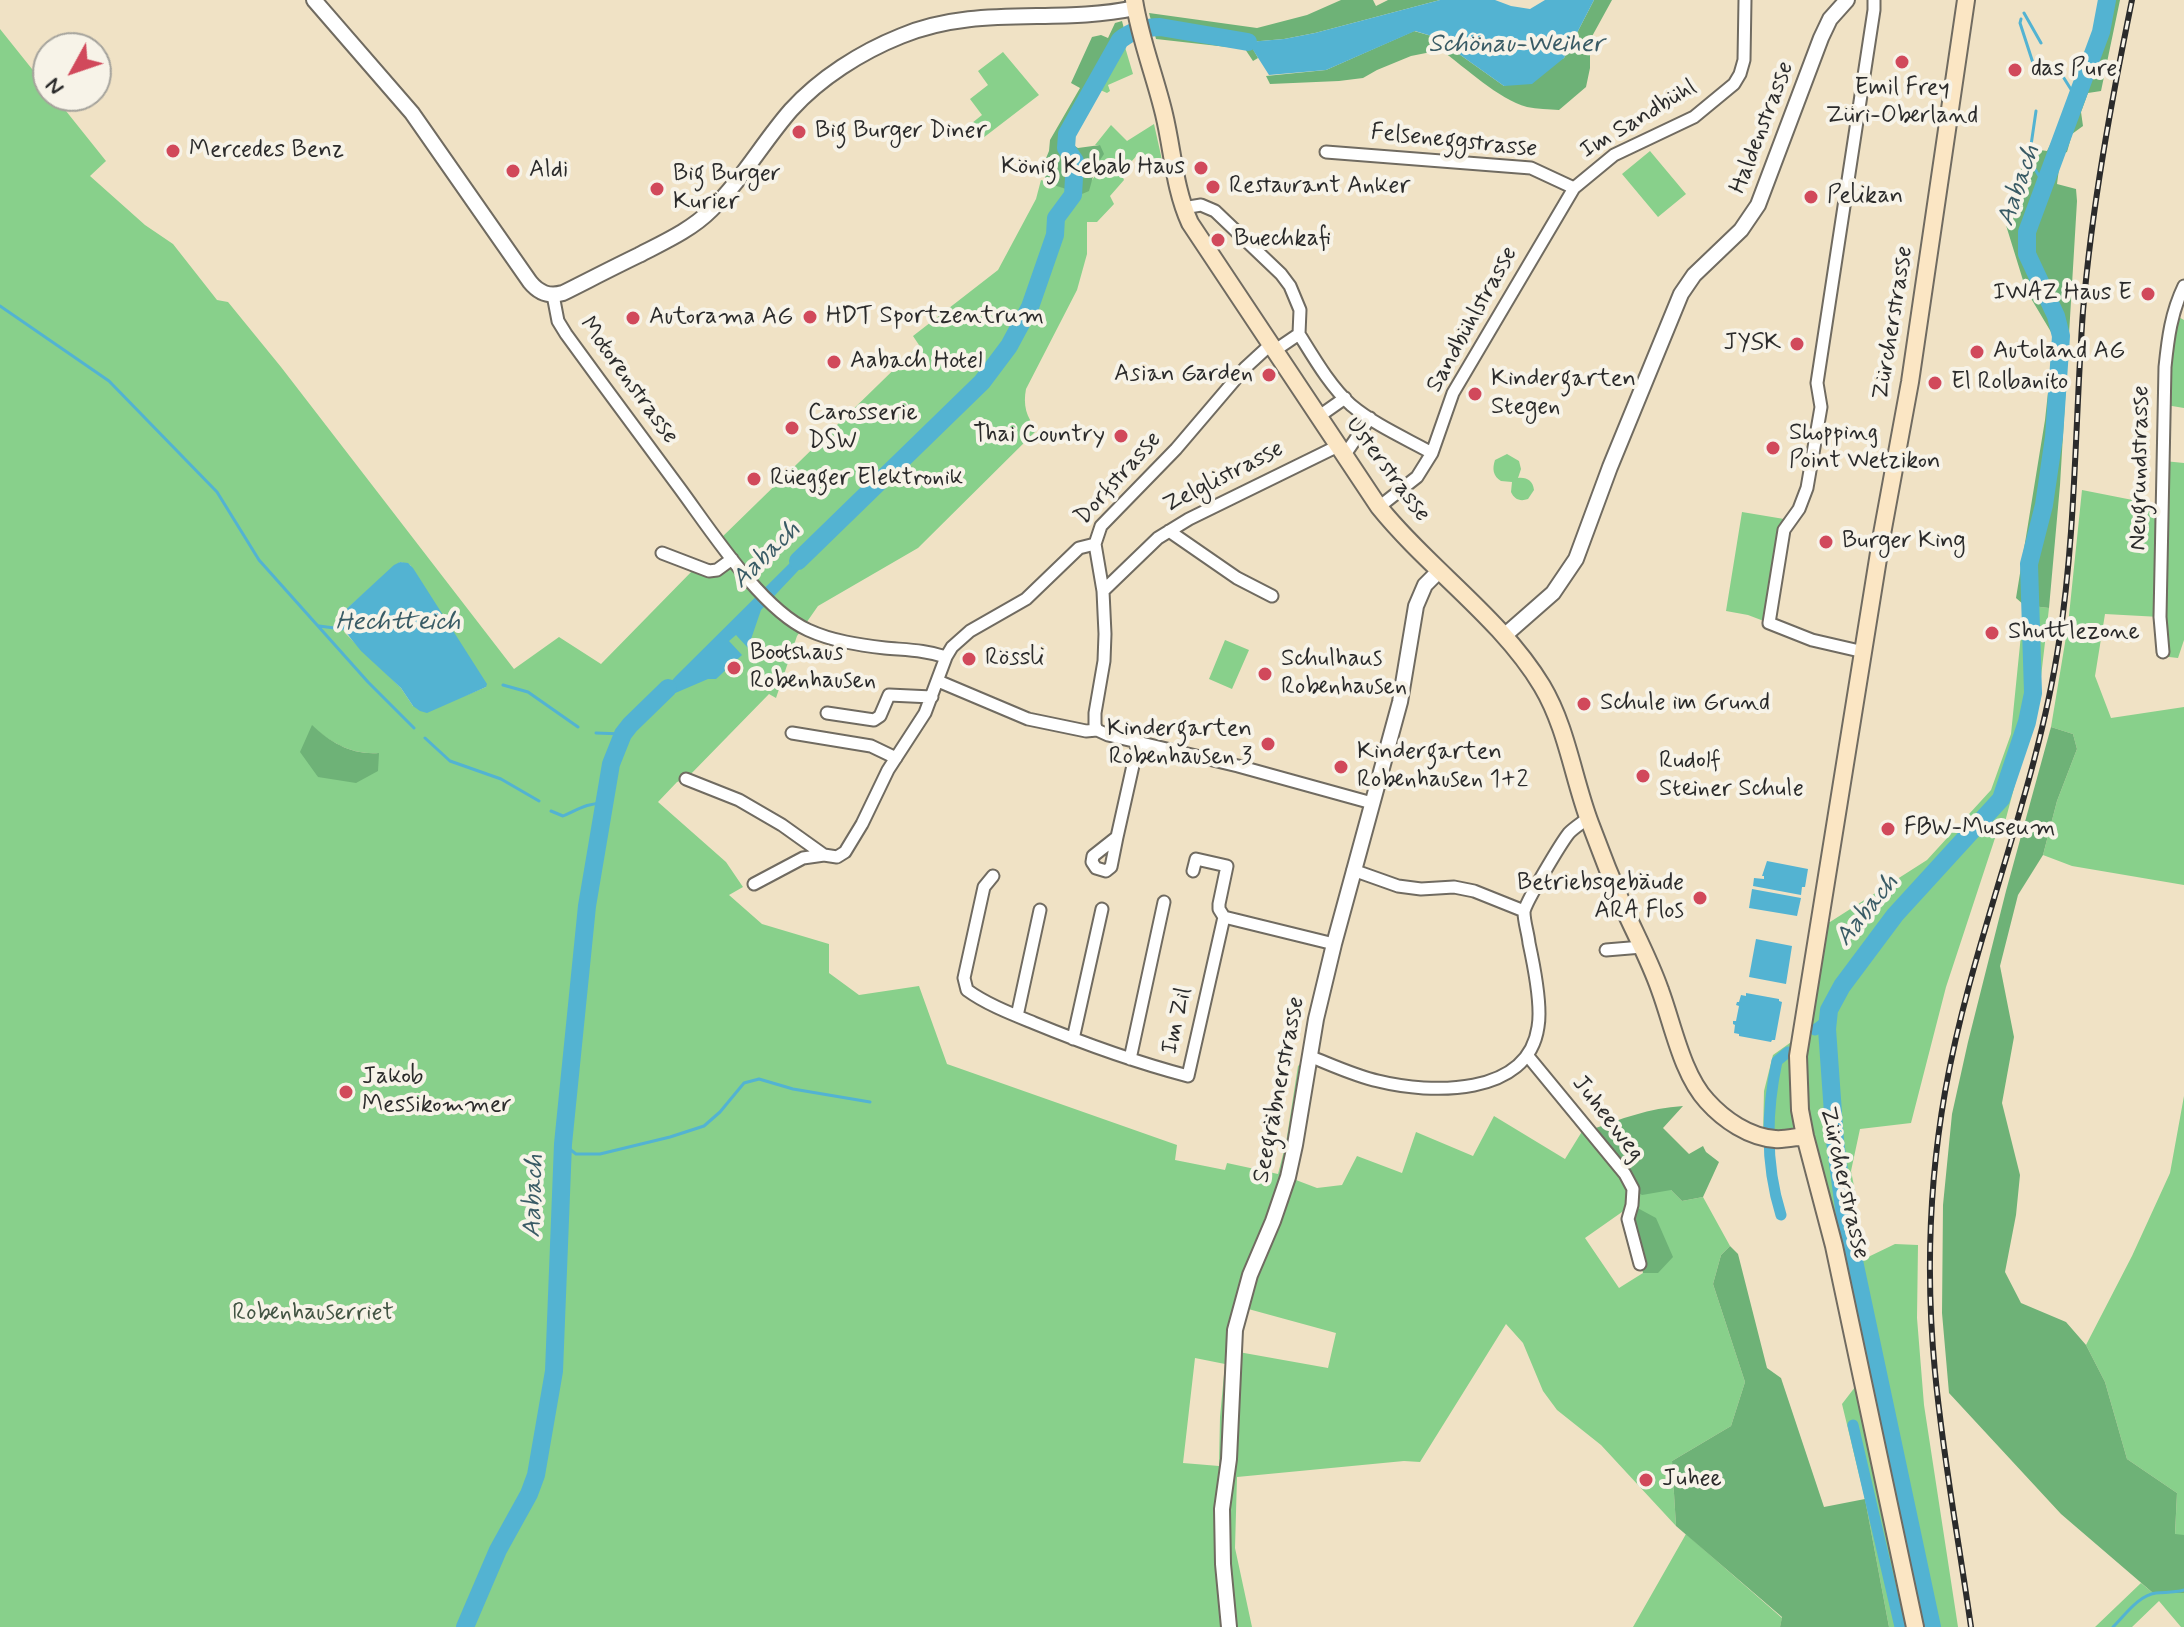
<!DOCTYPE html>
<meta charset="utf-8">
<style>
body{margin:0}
#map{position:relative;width:2184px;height:1627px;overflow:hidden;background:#f0e2c5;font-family:Mynerve,sans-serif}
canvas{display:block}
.north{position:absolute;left:32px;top:32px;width:80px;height:80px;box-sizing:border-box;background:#f7f3e8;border:2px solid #a5a39c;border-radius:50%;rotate:230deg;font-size:22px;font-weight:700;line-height:32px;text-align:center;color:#2b2b2b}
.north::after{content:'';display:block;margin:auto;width:28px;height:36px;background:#d1495b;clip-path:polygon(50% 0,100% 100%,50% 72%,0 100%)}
</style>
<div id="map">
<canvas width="2184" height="1627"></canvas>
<div class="north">N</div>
</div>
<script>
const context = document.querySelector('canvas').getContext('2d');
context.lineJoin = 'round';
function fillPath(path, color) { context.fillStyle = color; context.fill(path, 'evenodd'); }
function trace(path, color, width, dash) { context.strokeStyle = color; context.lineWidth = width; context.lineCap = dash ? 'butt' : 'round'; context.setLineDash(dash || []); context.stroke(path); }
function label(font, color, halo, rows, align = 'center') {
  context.font = font + ' Mynerve,sans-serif'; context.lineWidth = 8; context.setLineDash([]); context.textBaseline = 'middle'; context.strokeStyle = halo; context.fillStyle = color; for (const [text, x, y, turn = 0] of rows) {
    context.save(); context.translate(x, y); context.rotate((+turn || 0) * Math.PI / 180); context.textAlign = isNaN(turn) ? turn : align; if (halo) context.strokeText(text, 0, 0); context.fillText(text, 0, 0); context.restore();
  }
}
fillPath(new Path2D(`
 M0,29L48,89V96H54L106,161L90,176L145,225L173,244L217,300L228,302L281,367L514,669L559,637L601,664L696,567L709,571L732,559L718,541L919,345L913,336L998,270L1036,199L1041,180L1082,194L1095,176L1100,145H1095L1111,125L1127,141L1154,124L1164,169L1140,152L1121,173L1124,180L1110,196L1114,204L1097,222H1087V254L1077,290L1026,389C1023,405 1026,417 1037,430L918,548L818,606L797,636L776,698L769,694L686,779L677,782L658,802L726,862L743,887L729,895L762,924L829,944V973L859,995L919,986L947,1064L1177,1145L1175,1160L1225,1170L1227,1163L1278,1174L1286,1143L1298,1066L1309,1056L1288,1177L1317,1188L1342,1185L1357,1156L1402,1173L1416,1132L1473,1156L1494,1116L1565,1159L1586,1125L1671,1190L1682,1201L1703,1197L1730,1246L1721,1255L1713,1284L1745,1382L1731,1426L1672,1461L1676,1526L1601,1445L1557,1410L1543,1391L1523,1343L1506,1324L1420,1462L1404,1461L1237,1477L1235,1548L1252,1627H0ZM400,562L410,565L486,687L464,696L413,706L401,688L345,633L339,621L342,613ZM312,726C331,743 352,755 379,753L318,777ZM1632,1205L1658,1273H1643L1619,1288L1585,1238ZM1241,1307L1336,1333L1328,1368L1233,1351ZM1195,1358L1225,1364L1220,1417L1219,1466L1183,1463Z
 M1125,47L1133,74L1108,85L1110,91L1107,93L1098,89L1111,60Z
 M1003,52L1039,95L983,138L972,123L982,115L970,99L988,85L978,71Z
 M1650,151L1686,194L1658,217L1622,174Z
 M2173,314L2184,320V408L2166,405Z
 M1507,454L1519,461L1521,469L1518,478C1527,477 1533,481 1534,490L1528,499C1520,502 1514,499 1511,492L1512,482L1501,481C1493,476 1492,469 1495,460Z
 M2164,461L2184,463V640L2178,658L2169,657L2163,652L2160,617L2105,614L2095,676L2111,718L2184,707V885L2072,866L2043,855L2057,801L2077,749L2073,734L2051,727L2068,625L2082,490L2163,506Z
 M1742,512L1790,520L1769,623L1748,615L1726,611Z
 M2024,605L2049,608L2039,694L2005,822L1997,832L1946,987L1911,1123L1860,1129L1851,1171L1857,1201L1855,1218L1861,1246L1866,1258L1895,1244L1918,1245L1917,1318L1924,1405L1958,1627H1889L1865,1499L1842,1404L1862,1378L1805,1136L1763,1137L1764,1091L1773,1055L1801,1035L1819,920L1830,922L1927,860L1991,790L2011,734Z
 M1225,640L1249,650L1232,689L1209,679Z
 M2184,1096V1535H2175L2177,1493L2127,1459L2105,1382L2086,1345L2132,1256L2170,1173Z
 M1686,1534L1782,1618L1780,1627H1633Z
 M2141,1583L2153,1593H2184V1627H2181L2159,1601L2132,1627H2095Z`), '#88d08b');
fillPath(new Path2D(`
 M1341,0H1373L1376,6L1388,0H1440L1315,33L1284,39L1249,42L1258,58L1253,61L1245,49L1156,39L1149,13L1257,28L1307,15Z
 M1594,0H1612L1590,40V68L1586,87L1559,110C1549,109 1537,109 1527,107C1498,99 1466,68 1441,50L1411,56L1377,70L1363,78L1339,81L1270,84L1266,76L1326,70L1414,31L1435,37L1504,86L1564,58Z
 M2103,0H2120L2101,91L2088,93L2081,112L2083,126L2072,134L2067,152L2061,154L2057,184L2076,189L2077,201L2060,485L2049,608L2024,605L2016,598L2045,420L2054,337L2026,290L2005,222L2027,148L2047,151C2071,104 2095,52 2103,0Z
 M1122,21L1128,44L1111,60L1097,91L1069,143L1078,148L1100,145L1104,154L1096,166L1089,191L1082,194L1047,183L1042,168L1049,151L1050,140L1080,88L1071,83L1092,37L1101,35L1108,38L1115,23Z
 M312,725C331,743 352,755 379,753L378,771L356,783L318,777L300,752Z
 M2051,727L2073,734L2077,749L2057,801L2043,855L2018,895L2000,966L2014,1037L2002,1103L2020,1175L2016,1215L2005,1272L2021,1303L2066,1322L2086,1345L2105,1382L2127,1459L2177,1493L2175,1534L2184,1535V1593H2153L2061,1514L1949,1393L1942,1313L1943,1205L1952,1114L1968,1042L2006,891Z
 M1683,1106L1663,1128L1689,1154L1703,1146L1706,1152L1719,1162L1703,1197L1682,1201L1671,1190L1642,1195L1633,1189L1590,1130C1621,1119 1649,1108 1683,1106Z
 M1632,1205L1656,1218L1673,1257L1658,1273H1643L1628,1219Z
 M1730,1246L1738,1254L1767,1368L1781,1378L1824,1507L1865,1499L1889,1627H1780L1782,1617L1676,1526L1672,1461L1731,1426L1745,1382L1713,1284L1721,1255Z`), '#6eb277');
fillPath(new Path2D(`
 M1440,0H1495L1511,6L1530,9L1545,0H1594L1564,58L1532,84L1504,86L1435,37L1415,31L1326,70L1269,75L1248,42L1284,39L1315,33Z
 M816,544L813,555L761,610L748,648L736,635L729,641L742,655L716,679H708L652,703L676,676L804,549Z
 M400,562L408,563L413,568L487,684L486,687L427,713L420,711L413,706L401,688L361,651L340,625L342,613L394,565Z
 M1767,861L1808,869L1805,887H1802L1801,895L1753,886L1754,878L1764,879V876H1762Z
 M1752,889L1801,898L1797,916L1749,908Z
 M1756,939L1792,946L1786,984L1749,977Z
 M1746,993L1779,999V1001L1782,1002L1775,1040H1772L1771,1042L1739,1036V1034L1734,1033L1735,1025L1733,1024V1021H1736L1739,1006L1736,1005L1737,1002H1739L1741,995L1746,996Z`), '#53b3d2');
trace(new Path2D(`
 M2024,13L2041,43
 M2021,19L2020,23L2033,63
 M2062,75L2077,99
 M2036,111L2029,159L2045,186
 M0,306L109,381L217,492L259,560L368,682L414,728
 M319,626L342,629
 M503,685L528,692L578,727
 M596,733L623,734
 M425,738L450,761L501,779L539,801
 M551,811L563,816C579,809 587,803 605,803
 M563,1144L576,1154H600L670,1137L704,1126L720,1112L744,1083L759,1079L793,1089L870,1102
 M2113,1627C2125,1615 2139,1595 2156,1593C2166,1592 2174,1593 2184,1590`), '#53b3d2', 3);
trace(new Path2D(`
 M1815,1030L1827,1021
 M1781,1215C1765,1164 1766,1113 1777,1061L1788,1052
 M1853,1425L1900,1627`), '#53b3d2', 11);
trace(new Path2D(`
 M798,561L982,382L1009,346L1030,307L1055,235L1056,218L1073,195L1075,161L1066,148L1067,134L1120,40C1131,31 1145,27 1160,27L1248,42
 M465,1627L498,1550L529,1494L536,1475L554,1371L563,1144L587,906L611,764L623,734L630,725L668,688
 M1932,1627L1846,1223L1835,1141L1827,1029L1829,1010L1842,986L1895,915L2001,799L2027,722L2033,693L2029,564L2044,505L2054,437L2061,336L2056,316L2027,254V232L2101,32L2107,0`), '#53b3d2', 18);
const minor = new Path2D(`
 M1326,152L1531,168L1574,188
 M1183,208L1201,205L1215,211L1281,274L1290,286L1300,310L1299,334L1274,351
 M553,295L558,321L566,334C603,385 641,436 678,486C710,529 760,608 808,630C832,641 859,645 885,648C906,650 926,650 946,657
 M1299,334C1314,358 1330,386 1351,405C1375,425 1405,438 1432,453
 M1318,417L1345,398
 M1344,456L1370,418
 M1379,507L1417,477L1432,453L1453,393L1574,188L1614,155L1694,117L1734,84L1740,74L1744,60L1745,0
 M1169,531L1237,578L1272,596
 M662,553L709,571L717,570L732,559
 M1103,591L1158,538L1189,519L1338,446
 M1864,652L1812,640L1769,623L1784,530L1799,509L1807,488L1821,407L1817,383L1874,10V0
 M2163,652L2160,617L2165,367C2168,338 2171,313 2184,286
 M938,681L1028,719L1086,731L1097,730L1108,735L1238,766L1372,803
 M827,713L874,720L880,716L889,695L932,697
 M1097,730L1095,725V713L1104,661L1105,634L1103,591L1095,544L1101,526L1176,449L1245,368L1270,345
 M792,733L871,746L896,758
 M686,779L739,800L782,825L824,855
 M1117,837L1111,867L1106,871L1096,868L1092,862L1093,856L1117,837L1138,743
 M1353,870L1398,886L1421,889L1454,887L1474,891L1524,911
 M1193,871L1196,859L1227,866L1219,904V909L1224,917
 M993,876L984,887L964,978L967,990C986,1004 1012,1014 1034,1023C1085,1044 1135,1062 1188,1076L1224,917L1334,944
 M754,884L803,858L824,855L837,857L845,852L862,824L888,770L925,713L946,657L952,647L970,631L1026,599L1079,548L1095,544
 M1606,950L1642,947
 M1017,1016L1040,910
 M1073,1039L1102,909
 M1527,1055L1625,1174L1633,1189L1632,1205L1628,1219L1640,1264
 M1309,1056C1332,1065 1355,1076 1378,1081C1430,1094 1528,1097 1538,1027C1542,1005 1534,966 1529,943C1528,933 1524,922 1524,912C1525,903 1561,843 1569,833C1575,827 1582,823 1588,818
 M1130,1059L1164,902`);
const tertiary = new Path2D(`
 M314,0L412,113L530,282C539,293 549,297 563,293C589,280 614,267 639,255C664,242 691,230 711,210C742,180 763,142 791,110C820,78 861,52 901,36C978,4 1057,25 1135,8
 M1504,636L1553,593L1576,559L1610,467L1681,294L1694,275L1741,230L1758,205L1821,38L1830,19L1847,0
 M1229,1627L1223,1564L1222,1509L1229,1459L1235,1330L1250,1275L1273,1221L1288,1177L1295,1145L1316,1019L1334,944L1400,702L1416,606L1425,585L1439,571`);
const secondary = new Path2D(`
 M1134,0C1140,39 1155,76 1164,114C1173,151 1174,188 1190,223L1379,507C1429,569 1501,618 1542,686C1567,728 1573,778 1590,823C1601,853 1613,883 1626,913C1638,939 1651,964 1660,990C1673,1025 1682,1074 1707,1101C1724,1120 1749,1137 1775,1139C1784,1140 1795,1137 1805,1136
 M1915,1627L1834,1246L1805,1136L1800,1110L1798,1056L1882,534L1910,382L1966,0`);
trace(minor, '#706b61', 15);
trace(tertiary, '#706b61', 18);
trace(secondary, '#706b61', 20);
trace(minor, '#fff', 11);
trace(tertiary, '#fff', 14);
trace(secondary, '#fbe6c4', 16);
const rail = new Path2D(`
 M1971,1627C1959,1542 1943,1458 1935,1372C1926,1279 1929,1184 1945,1092C1972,939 2036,795 2059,642C2076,532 2075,421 2083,311C2092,206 2111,103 2132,0`);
trace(rail, '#2b2b2b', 6);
trace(rail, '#f7f3e8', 3, [9]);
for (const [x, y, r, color] of [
 [1902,62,8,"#d1495b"],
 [2015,70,8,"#d1495b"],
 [799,132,8,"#d1495b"],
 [173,151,8,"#d1495b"],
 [1201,168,8,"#d1495b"],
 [513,171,8,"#d1495b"],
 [1213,187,8,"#d1495b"],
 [657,189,8,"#d1495b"],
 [1811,197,8,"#d1495b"],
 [1218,240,8,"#d1495b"],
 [2148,294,8,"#d1495b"],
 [810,317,8,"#d1495b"],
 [633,318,8,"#d1495b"],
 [1797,344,8,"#d1495b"],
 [1977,352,8,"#d1495b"],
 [834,362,8,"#d1495b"],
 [1269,375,8,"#d1495b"],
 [1935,383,8,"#d1495b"],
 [1475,394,8,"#d1495b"],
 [792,428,8,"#d1495b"],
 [1121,436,8,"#d1495b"],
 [1773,448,8,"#d1495b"],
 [754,479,8,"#d1495b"],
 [1826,542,8,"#d1495b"],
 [1992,633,8,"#d1495b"],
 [969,659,8,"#d1495b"],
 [734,668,8,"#d1495b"],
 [1265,674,8,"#d1495b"],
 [1584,704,8,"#d1495b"],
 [1268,744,8,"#d1495b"],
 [1341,767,8,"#d1495b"],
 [1643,776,8,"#d1495b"],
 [1888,829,8,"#d1495b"],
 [1700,898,8,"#d1495b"],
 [346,1092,8,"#d1495b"],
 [1646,1480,8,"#d1495b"]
]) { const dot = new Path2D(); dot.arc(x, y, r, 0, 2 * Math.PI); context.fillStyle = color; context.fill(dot); trace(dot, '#f7f3e8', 3); }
label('24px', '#2b2b2b', '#f7f3e8', [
 ["das Pure",2031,70],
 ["Emil Frey",1902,89,"center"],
 ["Züri-Oberland",1902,117,"center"],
 ["Big Burger Diner",815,132],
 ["Mercedes Benz",189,151],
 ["König Kebab Haus",1185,168,"right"],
 ["Aldi",529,171],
 ["Big Burger",673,175],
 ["Kurier",673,203],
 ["Restaurant Anker",1229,187],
 ["Pelikan",1827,197],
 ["Buechkafi",1234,240],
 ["IWAZ Haus E",2132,294,"right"],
 ["HDT Sportzentrum",826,317],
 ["Autorama AG",649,318],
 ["JYSK",1781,344,"right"],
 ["Autoland AG",1993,352],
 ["Aabach Hotel",850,362],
 ["Asian Garden",1253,375,"right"],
 ["Kindergarten",1491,380],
 ["Stegen",1491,408],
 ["El Rolbanito",1951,383],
 ["Carosserie",808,414],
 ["DSW",808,442],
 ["Shopping",1789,434],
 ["Point Wetzikon",1789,462],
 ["Thai Country",1105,436,"right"],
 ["Rüegger Elektronik",770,479],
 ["Burger King",1842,542],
 ["Shuttlezone",2008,633],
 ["Bootshaus",750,654],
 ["Robenhausen",750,682],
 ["Rössli",985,659],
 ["Schulhaus",1281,660],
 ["Robenhausen",1281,688],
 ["Schule im Grund",1600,704],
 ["Kindergarten",1252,730,"right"],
 ["Robenhausen 3",1252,758,"right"],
 ["Kindergarten",1357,753],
 ["Robenhausen 1+2",1357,781],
 ["Rudolf",1659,762],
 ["Steiner Schule",1659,790],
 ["FBW-Museum",1904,829],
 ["Betriebsgebäude",1684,884,"right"],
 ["ARA Flos",1684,912,"right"],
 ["Jakob",362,1078],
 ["Messikommer",362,1106],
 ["Juhee",1662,1480]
], 'left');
label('24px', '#2b2b2b', '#f7f3e8', [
 ["Im Sandbühl",1639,120,-31],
 ["Haldenstrasse",1763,128,-69],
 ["Felseneggstrasse",1454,142,6],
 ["Sandbühlstrasse",1473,320,-61],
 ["Zürcherstrasse",1894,323,-81],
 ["Motorenstrasse",628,381,54],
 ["Neugrundstrasse",2141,468,-89],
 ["Usterstrasse",1387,470,53],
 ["Zelglistrasse",1224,478,-27],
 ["Dorfstrasse",1119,479,-48],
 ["Im Zil",1178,1021,-77],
 ["Seegräbnerstrasse",1280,1090,-79],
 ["Juheeweg",1607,1119,52],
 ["Zürcherstrasse",1843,1183,77]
]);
label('24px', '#425443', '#f7f3e8', [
 ["Robenhauserriet",313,1314]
]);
label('italic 26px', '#395b65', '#f7f3e8', [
 ["Schönau-Weiher",1516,46],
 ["Aabach",2020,186,-71],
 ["Aabach",767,556,-44],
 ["Hechtteich",398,624],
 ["Aabach",1868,911,-51],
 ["Aabach",535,1196,-88]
]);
</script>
